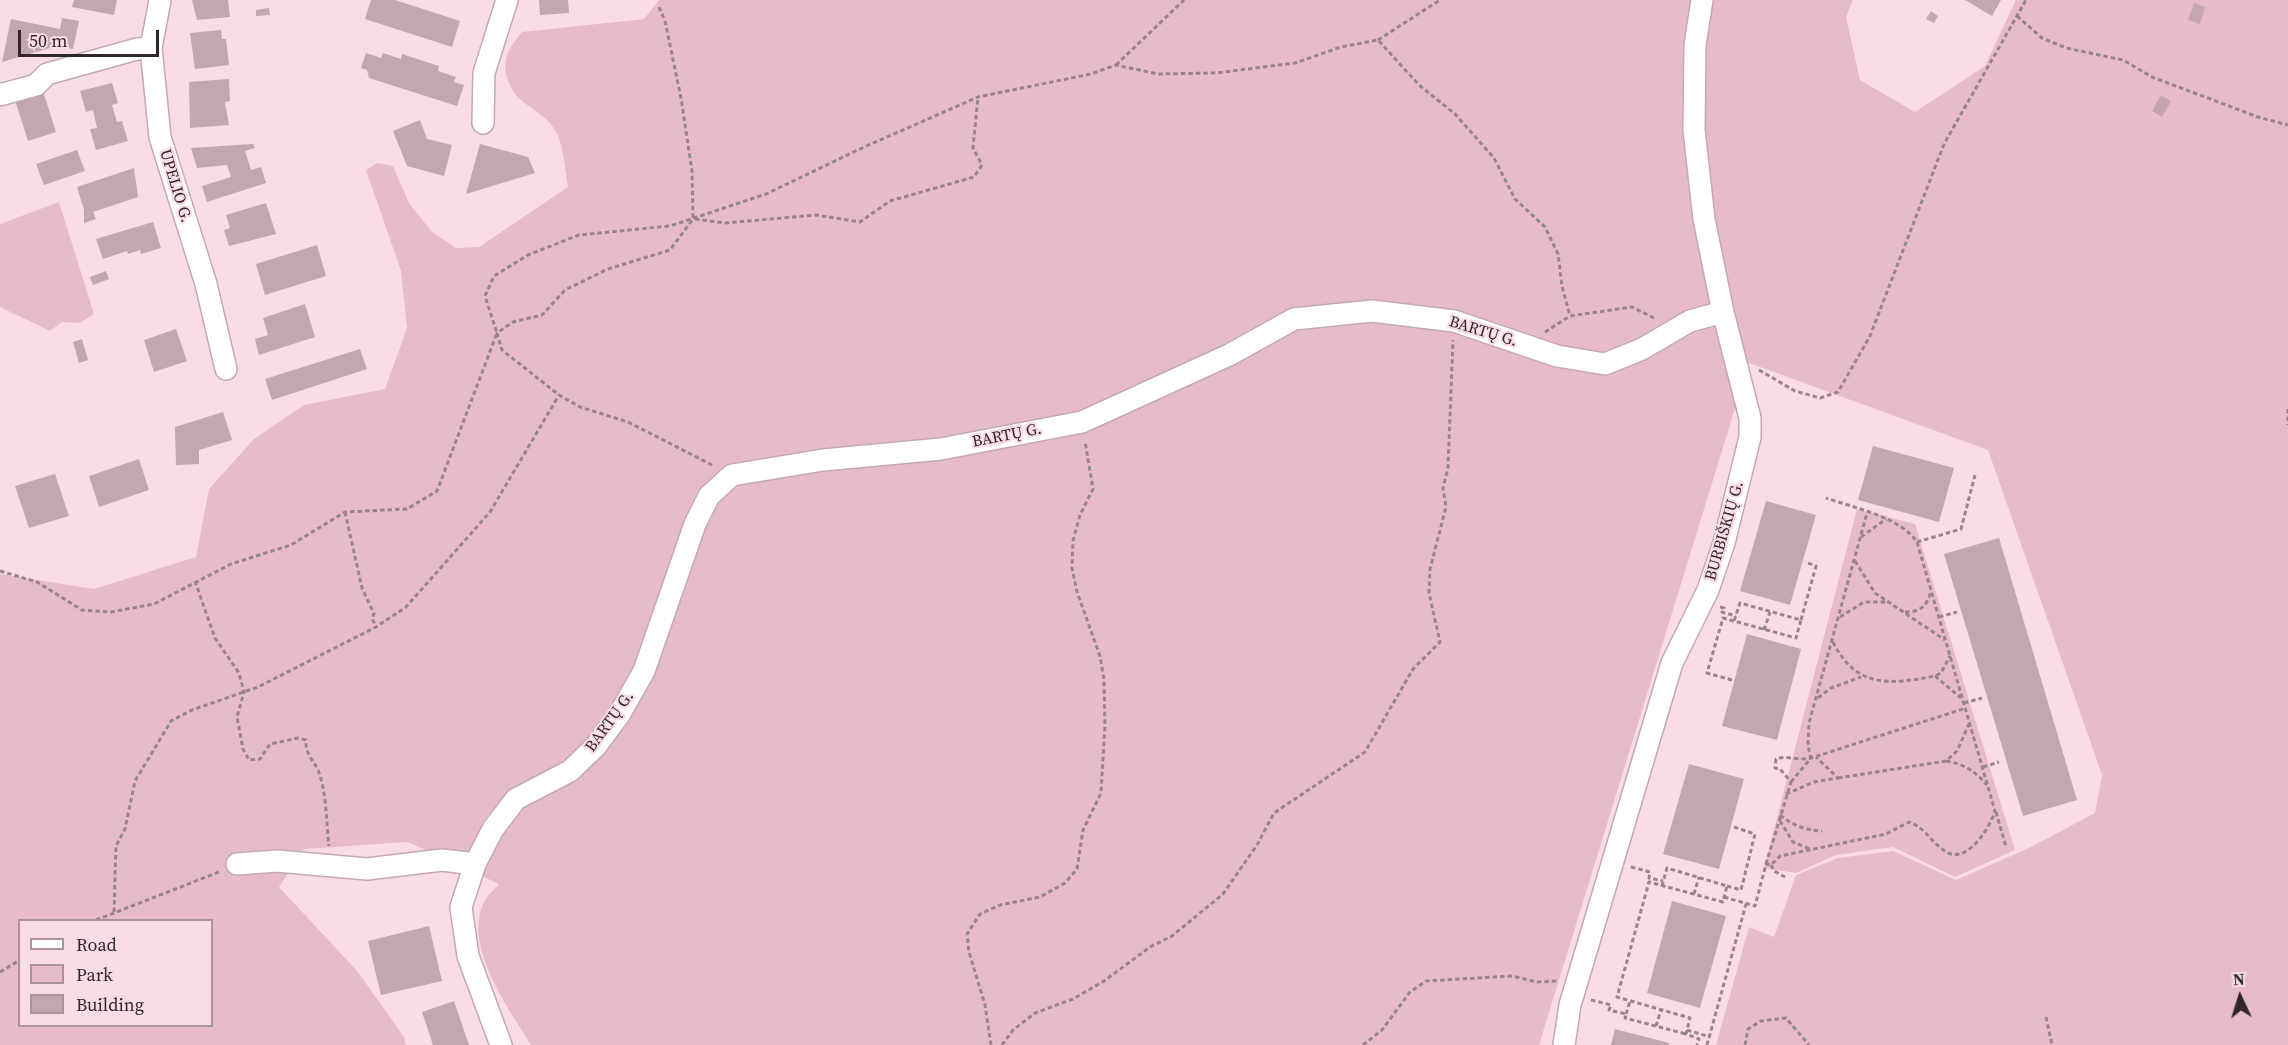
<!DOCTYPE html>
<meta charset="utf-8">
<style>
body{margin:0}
#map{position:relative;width:2288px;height:1045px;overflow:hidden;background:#fadce6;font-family:"Source Serif 4",serif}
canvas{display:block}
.legend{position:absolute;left:18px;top:919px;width:195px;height:108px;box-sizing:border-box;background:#fadce6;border:2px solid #aa939b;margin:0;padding:8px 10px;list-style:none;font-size:18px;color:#31262a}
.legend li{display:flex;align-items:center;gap:12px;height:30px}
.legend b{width:30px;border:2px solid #aa939b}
.north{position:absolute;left:2210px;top:967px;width:60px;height:60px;-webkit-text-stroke:4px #fadce6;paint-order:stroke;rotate:356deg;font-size:16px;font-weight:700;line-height:24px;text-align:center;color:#31262a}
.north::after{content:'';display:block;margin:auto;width:21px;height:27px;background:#31262a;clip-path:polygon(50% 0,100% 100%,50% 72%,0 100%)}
.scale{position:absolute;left:18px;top:30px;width:141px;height:27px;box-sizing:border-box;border:3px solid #31262a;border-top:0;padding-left:8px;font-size:18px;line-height:21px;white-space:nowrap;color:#31262a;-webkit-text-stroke:4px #fadce6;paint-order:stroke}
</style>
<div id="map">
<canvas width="2288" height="1045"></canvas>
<ul class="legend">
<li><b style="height:8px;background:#fff"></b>Road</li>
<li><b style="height:16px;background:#e8bbcc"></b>Park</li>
<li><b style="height:16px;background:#c3a6b0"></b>Building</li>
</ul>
<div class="north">N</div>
<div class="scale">50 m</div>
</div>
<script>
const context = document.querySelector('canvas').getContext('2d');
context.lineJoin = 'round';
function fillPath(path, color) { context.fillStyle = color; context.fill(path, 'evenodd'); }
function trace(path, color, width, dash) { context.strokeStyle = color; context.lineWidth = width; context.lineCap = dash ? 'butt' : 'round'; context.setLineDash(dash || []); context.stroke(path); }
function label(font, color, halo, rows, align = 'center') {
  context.font = font + ' "Source Serif 4",serif'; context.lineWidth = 4.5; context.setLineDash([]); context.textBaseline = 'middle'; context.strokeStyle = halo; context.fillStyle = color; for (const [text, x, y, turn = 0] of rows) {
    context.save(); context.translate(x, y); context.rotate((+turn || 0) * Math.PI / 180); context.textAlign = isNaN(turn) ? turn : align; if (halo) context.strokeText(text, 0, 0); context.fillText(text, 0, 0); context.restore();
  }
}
fillPath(new Path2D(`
 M659,0H1853L1846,17L1860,80L1915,112L1985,66L2016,0H2288V1045H1716L1749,927L1774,937L1796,875L1838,858L1893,851L1956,880L2029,848L2095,813L2102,775L1988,450L1749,363L1539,1045H531C509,1008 458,941 487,897C490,892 496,888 499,884L408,842L304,849L279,887L358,972L404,1037L406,1045H0V574L94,589L196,557L209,489L254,439L304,405L385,389L407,328L401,271L366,170L377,163L393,166L409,203L432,232L456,248L479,247L568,187C565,171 564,151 558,136C546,107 515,109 507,77C502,57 510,47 522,32L644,19ZM20,920H212V1026H20Z
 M59,202L94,314L80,323L62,322L50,331L0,307V224Z
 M1857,509L1915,524L2015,850L1955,877L1893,847L1836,855L1796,873L1764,868Z`), '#e8bbcc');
fillPath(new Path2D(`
 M74,0H117L114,15L72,7Z
 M192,0H228L230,17L197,20Z
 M371,0H395L460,21L452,47L365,19Z
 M539,0H568L569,13L540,15Z
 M1965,0H2001L1992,16Z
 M2194,3L2205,7L2200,24L2188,20Z
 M269,8L270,15L256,16V10Z
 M1931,11L1938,16L1934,23L1926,19Z
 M62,18L79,21L73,49L57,46L2,62L11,19L60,29Z
 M221,30L222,39H226L229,65L195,69L190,33Z
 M366,53L381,58L383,53L401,59L402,54L439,66L438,71L456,77L454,82L464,85L457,106L369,78L367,70L361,68Z
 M229,79L230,101L225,102L229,125L190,128L189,82Z
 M112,83L118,103L112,105L117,122L122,121L128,141L96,150L90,129L97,128L93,110L86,112L80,91Z
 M43,91L56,132L28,141L15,100Z
 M2161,95L2171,101L2162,117L2152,111Z
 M420,120L427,139L452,145L444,176L407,166L393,131Z
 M253,144L255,148L245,151L251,170L261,167L266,183L207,202L202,186L231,177L227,165L197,168L191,148Z
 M480,144L528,157L535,173L466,194Z
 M77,150L85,171L44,185L36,164Z
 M134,168L138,197L93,212L96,219L84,223V210L77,187Z
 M266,203L276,234L229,246L224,230L230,228L226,215Z
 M153,222L161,248L141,254L140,250L128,254L127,251L103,259L96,239Z
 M317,245L326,276L265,295L256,264Z
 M106,271L109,279L93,285L90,277Z
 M305,304L315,337L259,355L255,339L268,335L263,318Z
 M176,329L187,361L154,372L144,340Z
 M82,339L88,360L79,363L73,342Z
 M360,349L367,369L272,400L265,379Z
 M223,412L232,440L199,450V464L176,465L175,427Z
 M1873,446L1954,468L1939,522L1858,500Z
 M139,459L149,490L99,507L89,476Z
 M55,474L69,516L29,528L15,486Z
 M1766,501L1816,515L1790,605L1740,591Z
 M1999,538L2077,800L2023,816L1944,554Z
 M1747,634L1801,649L1777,740L1722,726Z
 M1689,764L1744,779L1719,869L1663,854Z
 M1672,901L1726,916L1700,1008L1647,993Z
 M429,926L442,981L381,995L368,941Z
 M454,1001L469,1045H433L422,1012Z
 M1615,1029L1669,1043V1045H1611Z`), '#c3a6b0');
const street = new Path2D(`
 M160,0L151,48L160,137L206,284L226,369
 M0,95L36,85L47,74L137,49L151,48
 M483,123L484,73L507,0
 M237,864L277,861L367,869L442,860L475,864
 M501,1045L468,956L461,907L475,864L493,829L516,799L570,771L596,746L619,715L644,671L695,524L709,496L732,475L823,460L941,449L1082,422L1229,355L1294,319L1372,311L1454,321L1557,356L1605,364L1642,349L1690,321L1723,312
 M1564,1045L1570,1005L1672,663L1708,590L1724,543L1750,437V418L1723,312L1704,219L1694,130L1695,45L1702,0`);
trace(street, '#c4a8b2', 24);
trace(new Path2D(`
 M659,7L665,21L681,98L692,171L693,219L670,250L608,269L565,290L542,315L513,322L497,333L502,350L559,395L580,407L628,422L714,466
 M2017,16L2042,38L2066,48L2123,60L2152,77L2258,117L2288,125
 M1378,40L1440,0
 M1116,65L1184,0
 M695,219L725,223L816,215L860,222L890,201L974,177L982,165L973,148L978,97
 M1545,332L1570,316L1632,307L1656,319
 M1759,370L1795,391L1820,398L1838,392L1870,336L1944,144L2026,0
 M2288,409V425
 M345,512L362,588L374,614L372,618L376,627
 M1861,537L1886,519
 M1917,542L1961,529L1975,475
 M1855,561L1875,593L1945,640
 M0,571L37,582L82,610L111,612L154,604L231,564L291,545L345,512L407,509L437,491L497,333L485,296L494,276L528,255L579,235L670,226L766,194L862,148L978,97L1091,74L1116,65L1158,74L1216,73L1295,63L1341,47L1378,40L1419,85L1455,114L1494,158L1515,199L1545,227L1558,254L1562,286L1570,316
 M195,581L215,638L239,673L244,692L237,717L243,749L249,760L260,759L270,744L298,738L306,740C305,754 313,759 318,770C327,792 326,823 329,846
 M1720,607L1724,608L1722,612L1736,616
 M1905,612C1921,612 1927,606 1931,591
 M1840,617L1864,602H1888
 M1939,617L1957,612
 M1801,620L1816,566L1805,562
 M1764,630L1770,612
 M1833,642C1856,688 1889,685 1935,676L1941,673L1950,656
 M1935,676L1961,698
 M1732,680L1707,673L1723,618L1796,638L1801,620L1740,603L1734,621
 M1818,698L1831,688L1861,677
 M1964,703L1982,698
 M1946,761C1964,764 1975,771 1987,785
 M1983,767L1999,762
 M1838,778L1946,761L1957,751L1969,724
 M1791,782L1811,758L1808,746L1809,723L1867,513
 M1786,794L1814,782L1838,778L1816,757
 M1996,812L2006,847
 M1780,815C1794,826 1805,830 1822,831
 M1780,821L1793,842L1810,849
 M1766,864L1791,782L1780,769L1775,768L1776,759C1786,755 1799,761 1811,758L1966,708
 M1771,865L1774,871L1785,877
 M1631,867L1650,872L1649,878L1663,881
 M1662,886L1667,868L1727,886L1723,902L1649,882L1617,997L1690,1018L1686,1034L1699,1039L1697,1045
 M1727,886L1741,890L1755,834L1734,827
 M1694,894L1699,877
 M1724,897L1755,906L1766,864L1771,865L1780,856L1886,834L1909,822C1925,828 1929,839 1942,849C1965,869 1989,829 1995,811L1917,542C1900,517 1855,508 1826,498
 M114,912L116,846L125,829L135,781L171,721L192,710L258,687L376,627L406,607L490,512L559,395
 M96,920L219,872
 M0,972L20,960
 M1591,1000L1611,1005L1609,1010L1626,1014L1625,1018L1686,1034
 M1626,1014L1630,1001
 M2046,1017L2052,1045
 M1656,1026L1661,1010
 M1687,1030L1710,1037
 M991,1045L985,1005L969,952L967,934L980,914L1000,905L1040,897L1065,883L1077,869L1083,830L1101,793L1105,724L1104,680L1100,656L1077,592L1072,568L1073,541L1080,515L1093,489L1085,441
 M1002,1045L1013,1030L1035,1013L1073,999L1104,981L1150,947L1172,936L1223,894L1257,845L1274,813L1365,752L1413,669L1440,642L1429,593L1430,569L1446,507L1443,488L1448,468L1453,340
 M1363,1045L1382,1030L1410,992L1426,981L1512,976L1537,982L1558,981
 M1707,1045L1746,904
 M1745,1045L1748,1029L1761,1021L1786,1018L1809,1045`), '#99848b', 3, [4.5, 3]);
trace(street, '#fff', 21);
label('16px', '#31262a', '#fadce6', [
 ["UPELIO G.",175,186,73],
 ["BARTŲ G.",1483,332,17],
 ["BARTŲ G.",1007,436,-11],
 ["BURBIŠKIŲ G.",1725,531,-74],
 ["BARTŲ G.",610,722,-54]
]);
</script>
